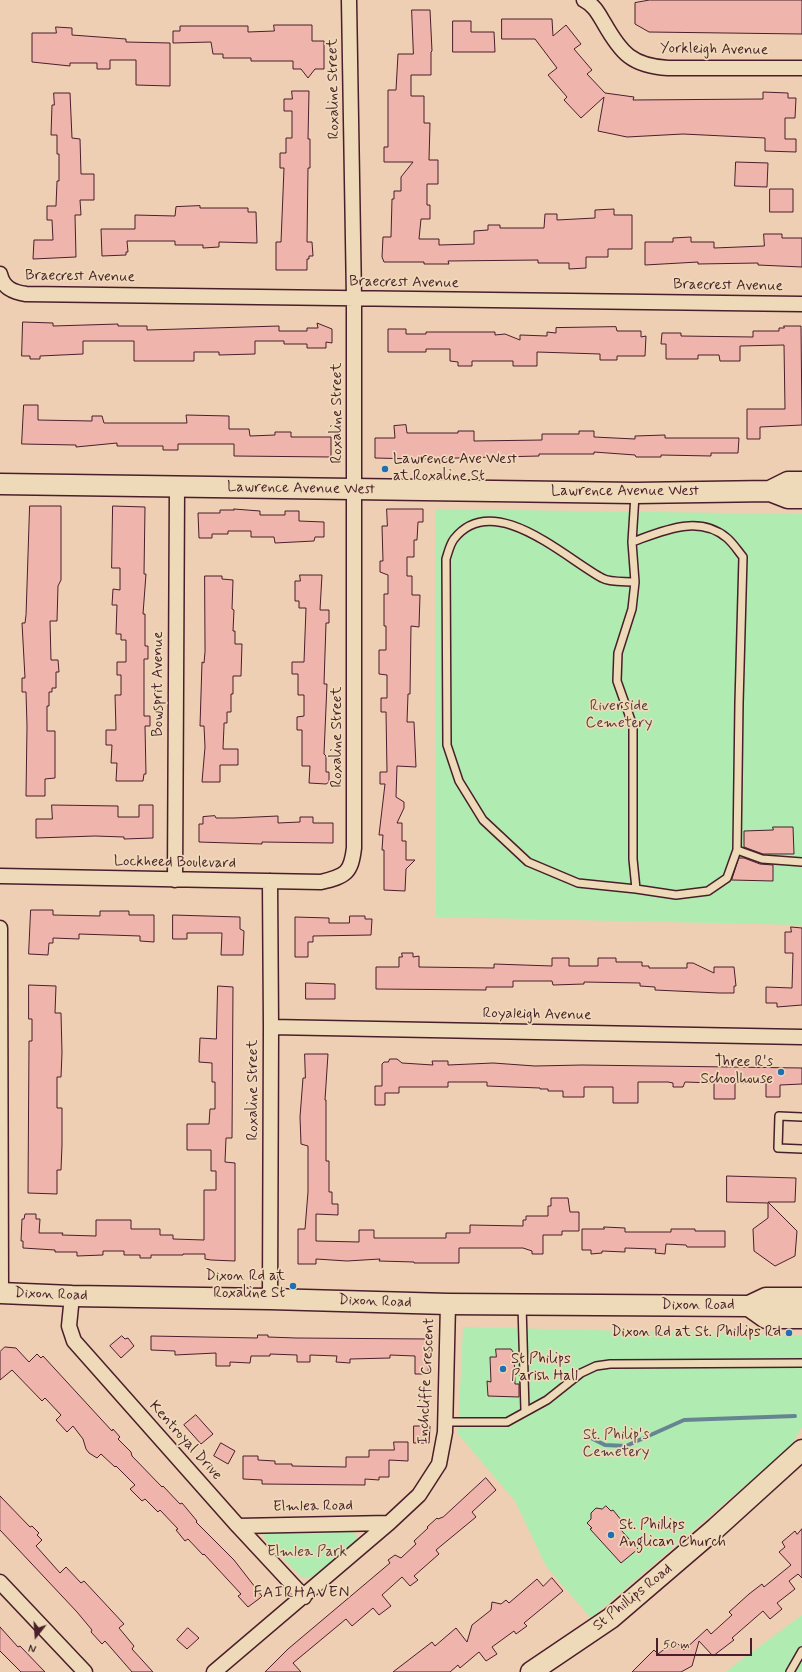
<!DOCTYPE html>
<style>
body{margin:0}
#map{position:relative;width:802px;height:1672px;overflow:hidden;background:#eecfb4;font-family:Mynerve,sans-serif}
canvas{display:block}
.north{position:absolute;left:16px;top:1616px;width:40px;height:40px;-webkit-text-stroke:3px #eedab8;paint-order:stroke;rotate:197deg;font-size:11px;font-weight:700;line-height:16px;text-align:center;color:#4a1f2b}
.north::after{content:'';display:block;margin:auto;width:14px;height:18px;background:#4a1f2b;clip-path:polygon(50% 0,100% 100%,50% 72%,0 100%)}
.scale{position:absolute;left:656px;top:1638px;width:96px;height:18px;box-sizing:border-box;border:2px solid #4a1f2b;border-top:0;padding-left:5px;font-size:12px;line-height:14px;white-space:nowrap;color:#4a1f2b;-webkit-text-stroke:3px #eedab8;paint-order:stroke}
</style>
<div id="map">
<canvas width="802" height="1672"></canvas>
<div class="north">N</div>
<div class="scale">50 m</div>
</div>
<script>
const context = document.querySelector('canvas').getContext('2d');
context.lineJoin = 'round';
function fillPath(path, color) { context.fillStyle = color; context.fill(path, 'evenodd'); }
function trace(path, color, width, dash) { context.strokeStyle = color; context.lineWidth = width; context.lineCap = dash ? 'butt' : 'round'; context.setLineDash(dash || []); context.stroke(path); }
function label(font, color, halo, rows, align = 'center') {
  context.font = font + ' Mynerve,sans-serif'; context.lineWidth = 3.5; context.setLineDash([]); context.textBaseline = 'middle'; context.strokeStyle = halo; context.fillStyle = color; for (const [text, x, y, turn = 0] of rows) {
    context.save(); context.translate(x, y); context.rotate((+turn || 0) * Math.PI / 180); context.textAlign = isNaN(turn) ? turn : align; if (halo) context.strokeText(text, 0, 0); context.fillText(text, 0, 0); context.restore();
  }
}
fillPath(new Path2D(`
 M435,509L802,514V925L436,917Z
 M463,1327L802,1335V1427L790,1447L591,1618L546,1566L515,1501L458,1434Z
 M272,1530L352,1532L355,1534L357,1538L355,1544L310,1578L301,1577L265,1540L264,1533Z
 M802,1615V1672H725Z`), '#b0ebb1');
trace(new Path2D(`
 M591,1438L605,1445L626,1446L684,1420L795,1416`), '#678493', 4);
const building = new Path2D(`
 M650,0H802V34L649,32L635,24V3Z
 M412,10H430L432,51L431,52V75H411V96H424V123H430L429,160H438V184H427V205H430V219H421L419,239H439V245L474,244V231L488,230V225H500V228H544L545,214H557V220L595,218V210L614,209V215H632V249H608V257H586V268L569,269V263H538V260L448,261L449,264H424V262H384L382,257L383,237H391L392,199H394V191H401V177L413,162H384V147H388V90H396L398,54H413Z
 M502,19H552L553,36L566,25L581,44L574,49L592,70L587,74L605,93L634,97L633,100L763,99V92L788,93V98H796L795,118H785V139H796V152L765,151V138L683,134L627,137L598,131L604,97L581,118L564,100L567,97L548,75L557,68L535,39H502Z
 M453,21H471V32H494L495,52H453Z
 M274,25H312V41H324V69H315L308,78L301,69H293V61H251V58H223V54H213L211,42L173,43V31H180V26H248V32L274,31Z
 M56,27L72,28V35L126,39V42L170,43V86L136,85V60H110V69H97V63H70V66L32,62V33H56Z
 M292,91H309L308,139H310V168H308L307,242H312L313,256H309V259H307V270H276V242H281L284,168H280V153H286V138H292V111H284V99H292Z
 M54,93H70L72,138L80,139L81,174H94V200H80L81,215H75L76,257L33,259L34,240H53L52,220H47V206H56L57,181H59V154H57V135H51L52,105H54Z
 M736,162L768,163L767,187L735,186Z
 M770,189H793V212H770Z
 M200,206V208H248V212H256L257,243L219,242V247L203,248V245H175V241H127L128,252H126V255L102,256L101,229H135V215L175,216L176,207Z
 M764,234H782V238H802V267L758,265V263L698,264V262L645,265V242H673V238L691,237V242H714V248L764,246Z
 M23,322L53,323V326L118,324V326H147V330L279,326V331H307V328H318L317,323L332,329V343L326,342V348H307V344H284V341H255V354L219,355V352H194V361H134V341H83V354L40,356V359H30V356H22Z
 M784,326H801L802,425L760,427V439H747V409H785L784,345L740,346V361H720L719,355H698V359H666V344H661L662,333H681V336L753,337V331H779V328H784Z
 M616,327L617,331H641V337L646,336L645,356H617V360H600V354L537,352V366H513V361H472V366H458V362L450,361V349H426V352H388V329H406V334H426V332H495V335L505,334L520,340V335L547,336V332L556,333V328Z
 M24,405H38V420L92,421V416H102L104,423H187L186,415L229,416V429H249L250,436L275,435V432H291V437H331V457L234,456V444H178V450H163V446H117V443L76,447V445L22,444Z
 M406,425L407,433H458V431H474V441L542,440V434H579V431H594V437L635,439V436L665,435V438H739L738,453H711V456L661,455V457H636L635,455L594,452V454H539V456L416,459L375,458V438H395L394,426Z
 M30,506H61V580L58,586L57,621H50L51,660H58L59,672H56V688H52V692H49V706H47V731H55V778L45,779V796H26L27,726L26,692H22V678H25L22,623H25L26,615Z
 M113,506L145,507L144,574H146L143,614H145V646H148V659H144V716H150V726H145L146,774H144L143,781H116L117,763H111L112,745H106V730H116L115,695H121V675H117V662H126V640H121V634H116L117,605H112L113,589L120,590V568H112Z
 M234,509L260,511V515H285V511H299V521L324,522V537H315L314,541L275,543L274,537H251V531H228V534H212V538H199L198,513H220V510H234Z
 M387,509H423V522H418L417,540H414V557H407V576H412V595H420L419,627L411,626L410,694H408L407,722H414L416,767L397,766L396,797L404,802V808L397,823H402V841H406V860H415L406,869L405,891L384,890V850H382L383,835H379L385,784H380V772H387L386,712H381V698H387V675L379,674V650H386V626H384V594H388V575L380,572V561H383L382,526H387Z
 M300,575H322L320,610H329V623H326L324,684H327L324,754L326,756V772H329V782L326,784L309,783L310,766H302V730H297V717L304,716V695H298V674H292V662H304L306,608H299V601H295V581H300Z
 M205,576H222V579L233,580L232,609L234,610L233,631H235V644H242L241,676H233V694H231V712H227V723H224V726L223,749H238V765H220V782H202L205,747L204,726H200L202,662L204,663L205,652Z
 M52,805L118,806V817H139V805H153V838L124,839V837L95,836L36,838V819H52Z
 M215,816L216,818H234L278,816V823L300,822V817H313V823H333V843L262,842V844L199,842V824H203V817Z
 M773,827H793L794,854H763L744,847V831L773,830Z
 M739,858H744L760,864L773,865V881L732,880Z
 M31,910H53V915L100,916V911H129V915H154V942L140,941V936L79,934V939L53,938V943H49L48,955L29,954Z
 M173,915L240,917V929L244,931L243,955H221L222,933H187V939H173Z
 M350,916H365V919H372L371,935L313,936V942H308V957H295V917L329,918V923H349Z
 M791,927L802,928V1005L777,1007V1003H766V987L792,988L793,953H785V932H791Z
 M402,953H413V957L419,956V967L494,968V964L552,966V958H569V966H598V958H616V962H642V966H649V968H687V963H693L714,973V967H734L736,986H734V993H719L655,990V987L640,986V983L584,982V984L553,985L552,981H513V987H486V990L376,989V967H399V957H402Z
 M306,983L335,984V999H306Z
 M29,985L56,986L55,1013H61L62,1053L61,1077H57V1108H62V1145L61,1170H57V1194L28,1193L29,1041H32V1019H29Z
 M218,986L233,987L232,1138H226L225,1162L235,1163V1261L211,1260L205,1259V1254H183V1255H151V1258H140V1255H124V1251H103V1255L77,1256V1252H55V1250L23,1248V1241H21L22,1219H24L25,1214H36V1219H40L39,1233H63L62,1235L96,1236V1220H131V1229H160V1235H173V1239L204,1240V1190H216V1171H211V1150H187V1124H209L210,1109H215V1082H212V1063L199,1062L200,1038L216,1039Z
 M305,1054H328L325,1100H326V1161H329V1192H332V1204H338V1215L316,1214V1241L359,1242V1230H374V1238H446V1233H470V1225L523,1226V1220H526V1216H548V1206H551V1198H568L570,1212H579V1231H562V1235H543V1254H532V1251L523,1248H459V1263H414V1262L379,1261L380,1259L347,1261L316,1259V1264H298V1229H305L308,1192V1146L301,1144L300,1117L303,1078H305Z
 M390,1059H397L402,1063L433,1065L432,1061H448V1065L493,1063L535,1066L582,1065L802,1068V1084L780,1085V1097H766V1083H735V1099H714V1083L685,1082L683,1087H673V1083L668,1082H638V1103H613V1087H584V1097H563V1091H548V1089H540V1088L487,1086V1082H448V1087H399V1093H385V1105H375V1086H382V1064L384,1062H388Z
 M727,1176L796,1178L795,1202H768L797,1231L795,1256L775,1266L754,1251L753,1229L768,1218V1203L727,1202Z
 M604,1227L625,1228V1232H671V1229H695V1231H725V1247H687L686,1245L666,1244L665,1254L655,1253L656,1249L625,1248V1252L602,1251V1253L591,1254V1250H582V1229H604Z
 M258,1335H268V1337L296,1338L430,1339L428,1374H415V1356L390,1355V1358L350,1359V1363L336,1362L337,1356L310,1355V1362H297V1355L270,1354V1356H251L250,1363L230,1362V1366H216V1353L175,1355V1351L151,1350V1336L257,1338Z
 M122,1336L125,1339L128,1338L134,1346L121,1358L110,1346Z
 M5,1347L16,1348L29,1362L37,1354L41,1358L43,1356L112,1431L113,1429L120,1437L118,1439L131,1452L132,1456L162,1487L163,1486L180,1504L182,1503L197,1521L196,1522L234,1560L262,1596L260,1598L248,1607L238,1596L241,1594L204,1554L203,1555L188,1539L185,1541L176,1530L178,1529L160,1510L158,1512L145,1499L142,1501L130,1489L135,1485L116,1466L115,1467L101,1454L97,1458L89,1453L86,1449L83,1439L73,1426L67,1432L56,1420L61,1415L45,1398L42,1401L12,1370L0,1380V1352Z
 M496,1349H511L514,1353L515,1384H519V1397L488,1396L487,1381L491,1382L490,1357H496Z
 M196,1415L213,1434L201,1444L184,1425Z
 M414,1426H430L429,1443H414Z
 M394,1442H408V1461L389,1460V1477H379V1480L365,1479V1485L262,1484V1480L243,1479V1456H258V1460L275,1461V1464H292V1466L346,1467V1457H369V1450H394Z
 M221,1443L235,1451L228,1464L214,1456Z
 M486,1478L496,1490L472,1512L476,1517L436,1550L439,1554L414,1576L418,1580L410,1586L402,1577L382,1595L391,1606L379,1615L373,1608L352,1626L346,1619L293,1663L301,1672H265L288,1649L390,1563L388,1560L395,1555L401,1558L416,1544L414,1541L428,1528L427,1527L437,1518L438,1519L443,1517Z
 M0,1496L30,1527L32,1526L39,1533L37,1535L42,1540L36,1546L60,1573L66,1567L81,1583L84,1581L124,1624L119,1628L134,1646L132,1649L153,1672H132L105,1641L102,1644L91,1632L92,1630L77,1612L0,1530Z
 M606,1506L611,1511L613,1510L626,1526L621,1530L638,1549L621,1563L590,1529L592,1528L587,1523L591,1519V1513L596,1508L602,1509Z
 M802,1529V1578L798,1574L789,1581L795,1589L777,1603L782,1609L770,1619L763,1611L732,1638L734,1640L713,1656L699,1641L692,1666L681,1672H632L654,1650L658,1654L675,1641L684,1650L707,1629L711,1634L732,1615L729,1612L749,1594L762,1584L764,1587L791,1565L779,1552L785,1547L782,1542L795,1531L797,1534Z
 M552,1578L563,1591L524,1623L527,1626L516,1634L514,1631L492,1647L497,1654L486,1661L479,1652L460,1668L458,1665L450,1672H393L432,1642L435,1646L456,1628L467,1642L472,1625L491,1610L492,1602L501,1604L506,1600L509,1603L537,1579L543,1586Z
 M0,1627L18,1647L20,1646L45,1672H21L0,1651Z
 M188,1628L199,1638L187,1649L177,1640Z`);
fillPath(building, '#efb4ac');
trace(building, '#4a1f2b', 1);
const lane = new Path2D(`
 M635,495L632,542L635,582L632,609L618,653L617,681L633,726V859L636,889L676,895L708,891L727,878L737,850
 M632,542C663,531 698,514 727,538C733,543 738,551 743,557L739,703L737,850L762,859L802,862
 M635,582C626,581 610,583 602,578C565,558 493,489 454,539C450,544 448,553 446,559L447,745L459,781L483,820L528,862L578,883L636,889
 M802,1117L779,1116L778,1148L802,1149
 M522,1305L525,1411
 M445,1422H507L547,1400L581,1373L596,1366L610,1364L802,1363
 M790,1672L802,1651`);
const street = new Path2D(`
 M584,0C594,5 598,13 604,23C621,53 632,66 668,68H802
 M0,274C3,288 13,292 26,294L802,304
 M0,876L321,882C346,876 351,873 354,848V299L349,0
 M175,880L177,487
 M270,881L271,1027L270,1299
 M0,928L1,1293
 M271,1027L802,1037
 M72,1296L69,1326L74,1341L238,1526L304,1597
 M238,1526L389,1523
 M0,1582L85,1672
 M214,1672L389,1523L419,1495L439,1464L445,1432L448,1304`);
const secondary = new Path2D(`
 M0,484L635,493L770,491L788,498H802
 M770,491L788,482H802
 M0,1293L72,1296L270,1299L448,1304L749,1306L766,1298H802
 M749,1306L766,1318H802
 M531,1672L611,1618L716,1528L802,1450`);
trace(lane, '#4a1f2b', 10);
trace(street, '#4a1f2b', 17);
trace(secondary, '#4a1f2b', 23);
trace(lane, '#eedab8', 7);
trace(street, '#eedab8', 14);
trace(secondary, '#eedab8', 20);
for (const [x, y, r, color] of [
 [385,469,4,"#1f6fb2"],
 [781,1072,4,"#1f6fb2"],
 [293,1286,4,"#1f6fb2"],
 [789,1333,4,"#1f6fb2"],
 [503,1369,4,"#1f6fb2"],
 [611,1535,4,"#1f6fb2"]
]) { const dot = new Path2D(); dot.arc(x, y, r, 0, 2 * Math.PI); context.fillStyle = color; context.fill(dot); trace(dot, '#eedab8', 1.5); }
label('15px', '#4a1f2b', '#eedab8', [
 ["Yorkleigh Avenue",714,50,1],
 ["Roxaline Street",334,89,-91],
 ["Braecrest Avenue",80,277,1],
 ["Braecrest Avenue",404,283,1],
 ["Braecrest Avenue",728,286,1],
 ["Roxaline Street",338,413,-90],
 ["Lawrence Avenue West",301,489,1],
 ["Lawrence Avenue West",625,492],
 ["Bowsprit Avenue",159,684,-90],
 ["Roxaline Street",338,737,-90],
 ["Lockheed Boulevard",175,863,1],
 ["Royaleigh Avenue",537,1015,1],
 ["Roxaline Street",254,1090,-90],
 ["Dixon Road",51,1295,2],
 ["Dixon Road",375,1302,2],
 ["Dixon Road",698,1306],
 ["Inchcliffe Crescent",427,1381,-87],
 ["Kentroyal Drive",185,1441,48],
 ["Elmlea Road",313,1507,-1],
 ["St Phillips Road",633,1598,-39]
]);
label('15px', '#4a1f2b', '#eedab8', [
 ["Lawrence Ave West",393,460],
 ["at Roxaline St",393,477],
 ["Three R's",773,1063,"right"],
 ["Schoolhouse",773,1080,"right"],
 ["Dixon Rd at",285,1277,"right"],
 ["Roxaline St",285,1294,"right"],
 ["Dixon Rd at St. Phillips Rd",781,1333,"right"],
 ["St Philips",511,1360],
 ["Parish Hall",511,1377],
 ["St. Phillips",619,1526],
 ["Anglican Church",619,1543]
], 'left');
label('15px', '#593e3f', '#eedab8', [
 ["Riverside",619,707],
 ["Cemetery",619,724],
 ["St. Philip's",616,1436],
 ["Cemetery",616,1453],
 ["Elmlea Park",307,1553]
]);
context.letterSpacing = '1px';
label('16px', '#4a1f2b', '#eedab8', [
 ["FAIRHAVEN",302,1594]
]);
context.letterSpacing = '0px';
</script>
